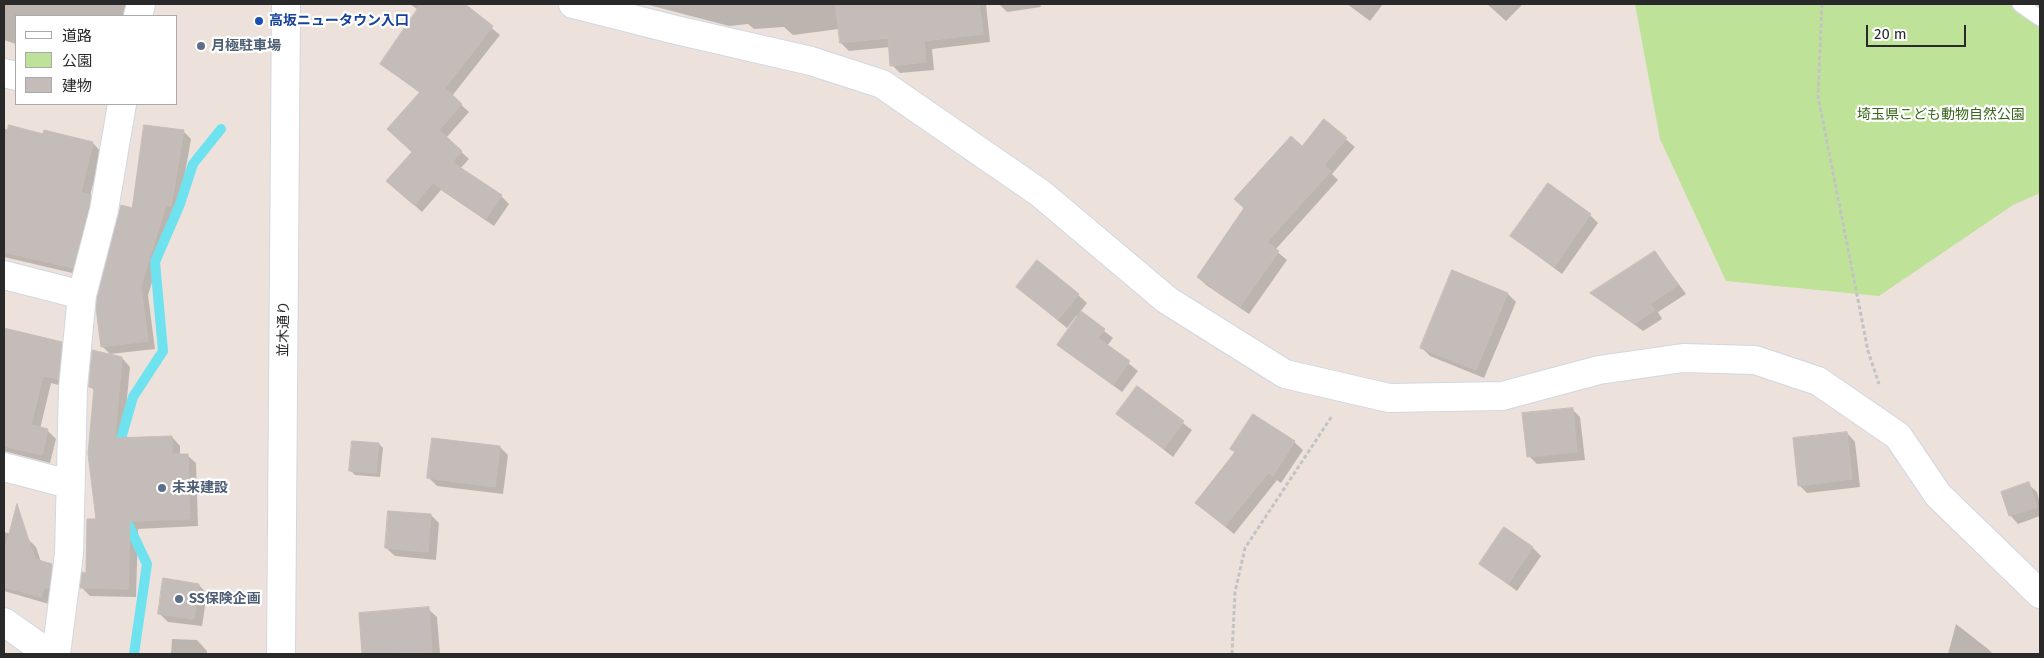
<!DOCTYPE html>
<meta charset="utf-8">
<style>
body{margin:0}
#map{position:relative;width:2044px;height:658px;overflow:hidden;background:#ece2db;font-family:"Fira Sans","Noto Sans JP",sans-serif}
canvas{display:block}
.frame{position:absolute;inset:0;border:5px solid #292929;pointer-events:none}
.legend{position:absolute;left:15px;top:15px;width:162px;height:90px;box-sizing:border-box;background:#fff;border:1px solid #a9a9a9;margin:0;padding:6px 9px;list-style:none;font-size:15px;color:#292929}
.legend li{display:flex;align-items:center;gap:10px;height:25px}
.legend b{width:25px;border:1px solid #a9a9a9}
.scale{position:absolute;left:1866px;top:25px;width:100px;height:22px;box-sizing:border-box;border:2px solid #292929;border-top:0;padding-left:6px;font-size:15px;line-height:18px;white-space:nowrap;color:#292929;-webkit-text-stroke:4px #fff;paint-order:stroke}
</style>
<div id="map">
<canvas width="2044" height="658"></canvas>
<div class="frame"></div>
<ul class="legend">
<li><b style="height:6px;background:#fff"></b>道路</li>
<li><b style="height:14px;background:#bee297"></b>公園</li>
<li><b style="height:14px;background:#c4bcb8"></b>建物</li>
</ul>
<div class="scale">20 m</div>
</div>
<script>
const context = document.querySelector('canvas').getContext('2d');
context.lineJoin = 'round';
function fillPath(path, color) { context.fillStyle = color; context.fill(path, 'evenodd'); }
function trace(path, color, width, dash) { context.strokeStyle = color; context.lineWidth = width; context.lineCap = dash ? 'butt' : 'round'; context.setLineDash(dash || []); context.stroke(path); }
function label(font, color, halo, rows, align = 'center') {
  context.font = font + ' "Fira Sans","Noto Sans JP",sans-serif'; context.lineWidth = 4.5; context.setLineDash([]); context.textBaseline = 'middle'; context.strokeStyle = halo; context.fillStyle = color; for (const [text, x, y, turn = 0] of rows) {
    context.save(); context.translate(x, y); context.rotate((+turn || 0) * Math.PI / 180); context.textAlign = isNaN(turn) ? turn : align; if (halo) context.strokeText(text, 0, 0); context.fillText(text, 0, 0); context.restore();
  }
}
fillPath(new Path2D(`
 M1635,4H2040V193L2013,205L1879,296L1726,281L1660,139Z`), '#bee297');
fillPath(new Path2D(`
 M4,4H130L127,16H16V44L4,40Z
 M410,4H463L500,35L452,96L469,112L446,138L469,159L460,169L501,196L509,204L494,226L441,190L422,212L396,189L414,152L420,93L381,64L418,10Z
 M645,4H986L990,42L932,49L934,70L900,73L892,65L890,47L849,51L841,43L839,29L793,35L784,27L754,29L748,24L729,26Z
 M999,4H1040L1041,7L1007,12Z
 M1347,4H1383L1370,21Z
 M1487,4H1523L1506,21Z
 M1324,121L1355,147L1332,174L1338,180L1275,250L1287,260L1249,314L1206,285L1198,277Z
 M4,129L93,143L101,152L90,196L98,205L81,275L4,257Z
 M183,131L191,139L178,213L174,212L148,295L155,349L110,354L102,346L133,210Z
 M1590,215L1598,223L1562,274L1511,236Z
 M1655,252L1686,294L1658,312L1662,319L1643,331L1592,293Z
 M1453,272L1508,294L1516,302L1484,378L1430,356L1421,347Z
 M1017,287L1078,295L1087,303L1080,312L1113,338L1107,346L1138,371L1122,392L1058,345L1077,318L1076,316L1067,328Z
 M4,329L61,343L69,352L66,387L51,383L40,429L48,431L56,439L50,463L4,451Z
 M122,358L130,367L123,439L172,437L180,446V455H187L196,463L198,526L138,529L136,597L90,596L82,588L87,574L98,520L95,392L90,386Z
 M1137,388L1192,430L1173,457L1118,414Z
 M1572,409L1580,417L1585,460L1537,464L1529,456Z
 M1253,416L1294,442L1303,450L1281,483L1277,480L1234,534L1196,503L1236,453Z
 M1847,433L1855,442L1860,487L1807,493L1799,485Z
 M379,444L383,448L380,477L355,475L351,471Z
 M500,447L508,455L503,494L437,486L429,478Z
 M2028,484L2037,492L2040,503V516L2018,524L2010,515Z
 M431,515L439,523L436,560L395,556L386,548Z
 M4,532L27,538L36,547L41,562L51,565L60,573L49,604L4,591Z
 M1533,548L1541,556L1517,591L1480,564Z
 M199,585L207,594L202,626L168,622L159,613Z
 M428,609L437,617L440,654H363L360,614Z
 M1956,624L1988,649L1993,654H1948Z
 M172,639L197,640L207,651V654H171Z`), '#0003');
trace(new Path2D(`
 M118,449L133,397L163,351L155,262L180,204L193,164L221,129
 M126,515L127,522L147,564L134,654`), '#6ee2ee', 10);
const building = new Path2D(`
 M421,4H465L493,26L445,88L462,104L439,130L462,151L452,162L502,195L486,219L433,183L414,205L386,181L412,152L387,129L420,92L380,64Z
 M836,4H979L983,34L924,41L926,62L890,66L888,38L840,43Z
 M1324,119L1347,138L1324,165L1331,171L1267,242L1279,251L1240,307L1197,277L1244,208L1234,199L1291,136L1302,146Z
 M9,125L43,134L44,130L93,142L81,192L91,195L73,268L4,252V147Z
 M144,125L184,130L171,206L166,205L141,286L148,341L101,347L96,308L97,298L121,205L132,208Z
 M1548,183L1591,214L1554,267L1510,236Z
 M1655,251L1678,285L1650,304L1655,310L1634,324L1590,293Z
 M1037,260L1079,294L1058,320L1016,287Z
 M1452,270L1508,293L1476,370L1420,348Z
 M1081,311L1105,329L1098,338L1130,361L1113,385L1057,345Z
 M4,328L62,342L58,379L43,376L31,425L48,429L42,455L4,446Z
 M92,350L122,357L115,438L172,436V454H188L190,519L130,521L128,589L80,588L82,572L86,573L87,519H96L88,454L94,388L89,387Z
 M1137,386L1184,421L1164,449L1116,414Z
 M1573,408L1577,452L1527,457L1522,413Z
 M1253,414L1295,441L1273,476L1268,473L1225,526L1195,503L1235,452L1230,449Z
 M1847,432L1852,479L1798,486L1793,438Z
 M432,438L500,446L495,487L427,478Z
 M352,441L379,443L376,473L349,471Z
 M2029,482L2037,507L2009,516L2001,492Z
 M17,504L35,559L52,564L49,588H44L41,597L4,587V553Z
 M388,511L431,514L428,552L385,548Z
 M1504,527L1533,547L1508,584L1479,564Z
 M163,578L199,584L194,619L158,614Z
 M429,607L432,652L362,654L359,613Z`);
fillPath(building, '#c4bcb8');
trace(building, '#c7bdb5', 1);
const service = new Path2D(`
 M2020,4L2040,18`);
const minor = new Path2D(`
 M573,4L676,30L811,61L882,84L1040,193L1167,300L1285,374L1389,398L1502,396L1599,370L1683,358L1755,360L1818,381L1898,436L1938,495L2040,594
 M138,16L141,4
 M4,73L16,76
 M4,275L82,295
 M4,467L69,484
 M4,622L49,654
 M56,654L69,554L73,388L82,295L104,210L122,104`);
const tertiary = new Path2D(`
 M281,654L286,4`);
trace(service, '#d0d7e2', 18);
trace(minor, '#d0d7e2', 30);
trace(tertiary, '#d0d7e2', 30);
trace(new Path2D(`
 M1822,4L1818,96L1868,351L1879,384
 M1232,654L1235,592L1245,548L1332,416`), '#c3c3c3', 3, [4, 2.5]);
trace(service, '#fff', 15);
trace(minor, '#fff', 28);
trace(tertiary, '#fff', 28);
for (const [x, y, r, color] of [
 [259,21,5,"#1a4fb4"],
 [201,46,5,"#5c6f8a"],
 [162,488,5,"#5c6f8a"],
 [179,599,5,"#5c6f8a"]
]) { const dot = new Path2D(); dot.arc(x, y, r, 0, 2 * Math.PI); context.fillStyle = color; context.fill(dot); trace(dot, '#fff', 2); }
label('bold 14px', '#164399', '#fff', [
 ["高坂ニュータウン入口",269,21]
], 'left');
label('bold 14px', '#4e5e75', '#fff', [
 ["月極駐車場",211,46],
 ["未来建設",172,488],
 ["SS保険企画",189,599]
], 'left');
label('14px', '#37661a', '#fff', [
 ["埼玉県こども動物自然公園",1941,115]
]);
label('14px', '#292929', '#fff', [
 ["並木通り",284,329,-89]
]);
</script>
